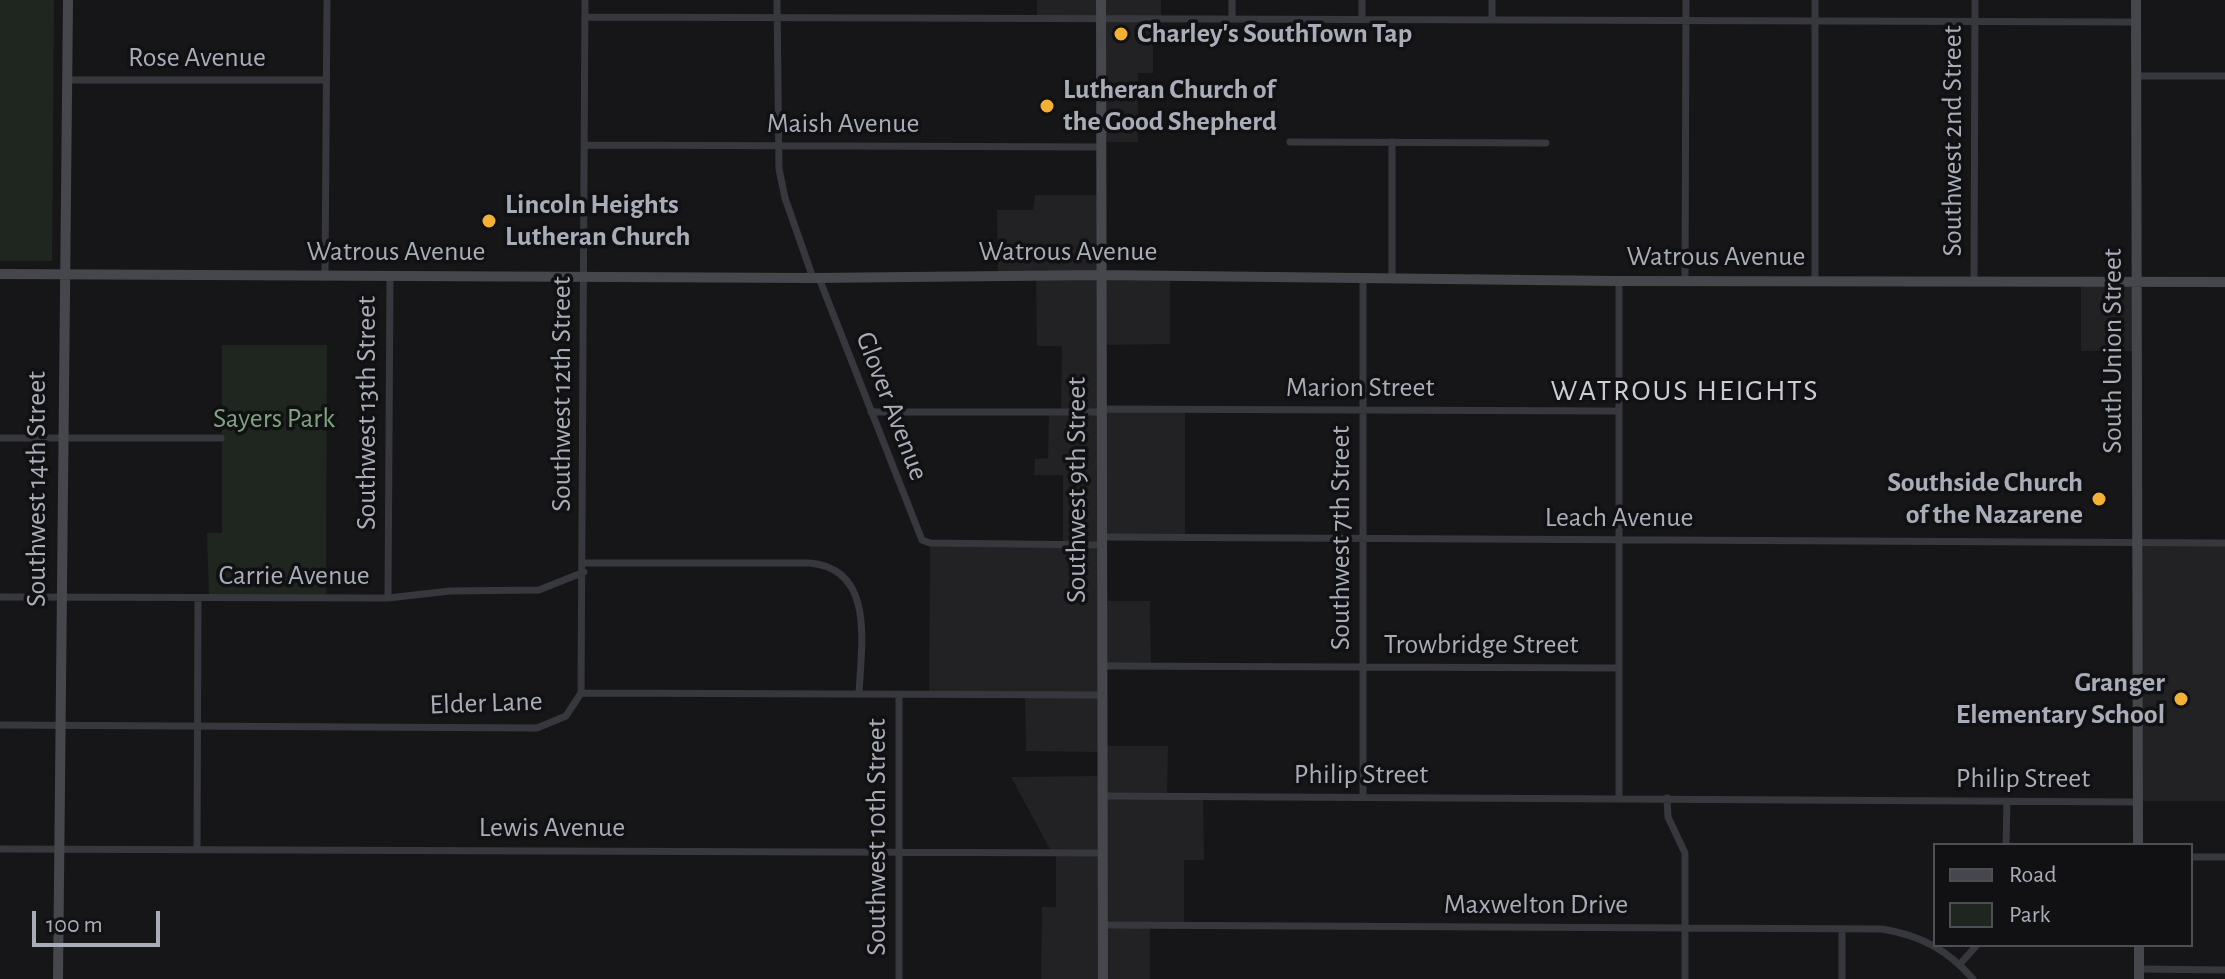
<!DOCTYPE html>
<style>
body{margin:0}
#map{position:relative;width:2225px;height:979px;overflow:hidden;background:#161618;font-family:"Alegreya Sans",sans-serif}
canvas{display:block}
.legend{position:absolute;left:1933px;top:843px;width:260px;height:104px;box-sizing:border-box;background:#111113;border:2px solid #4d4f55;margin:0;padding:10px 14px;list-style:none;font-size:24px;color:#a8adb8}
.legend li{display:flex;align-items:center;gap:16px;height:40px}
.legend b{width:40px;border:2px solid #4d4f55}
.scale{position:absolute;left:32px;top:911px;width:128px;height:36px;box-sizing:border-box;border:4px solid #a8adb8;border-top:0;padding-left:10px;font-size:24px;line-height:28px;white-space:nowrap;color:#a8adb8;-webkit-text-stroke:6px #111113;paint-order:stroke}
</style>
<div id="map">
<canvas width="2225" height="979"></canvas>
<ul class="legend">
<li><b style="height:10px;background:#45474d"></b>Road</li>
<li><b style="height:22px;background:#1e261f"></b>Park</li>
</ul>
<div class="scale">100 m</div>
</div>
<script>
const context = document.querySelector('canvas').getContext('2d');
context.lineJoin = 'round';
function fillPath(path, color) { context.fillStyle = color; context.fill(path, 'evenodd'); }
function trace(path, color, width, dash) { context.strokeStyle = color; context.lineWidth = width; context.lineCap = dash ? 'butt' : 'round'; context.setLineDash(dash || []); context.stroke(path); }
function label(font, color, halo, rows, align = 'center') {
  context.font = font + ' "Alegreya Sans",sans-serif'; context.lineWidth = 7; context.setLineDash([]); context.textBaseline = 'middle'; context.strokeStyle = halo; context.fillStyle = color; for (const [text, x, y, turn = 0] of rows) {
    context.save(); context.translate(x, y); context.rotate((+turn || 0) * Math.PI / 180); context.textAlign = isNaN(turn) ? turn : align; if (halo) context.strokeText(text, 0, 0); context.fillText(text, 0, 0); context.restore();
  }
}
fillPath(new Path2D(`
 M1037,0H1161V17L1153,18V73H1138V142H1101V17H1037Z
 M1035,195H1101V274L1170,276V344L1101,345L1100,408L1185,409V538L1102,537V601H1150L1151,666H1103V746H1168L1167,796H1203L1204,860H1184V925H1150V979H1041L1042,907H1056V853H1052L1011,777L1103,776V752L1026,751L1025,696L929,695L930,543L1063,544V475H1034L1035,459L1048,458L1049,412L1061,411L1062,346H1037L1036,276H998L997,210H1033Z
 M2081,282H2136V351H2081Z
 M2138,543H2225V801H2138Z`), '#222225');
fillPath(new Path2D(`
 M0,0H54L52,261H0Z
 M222,345H327L326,598H209L207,533H222Z`), '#1e261f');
trace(new Path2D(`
 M777,0L779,169L785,198L813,278
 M1362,0V18
 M1492,0V18
 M1815,0V282
 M585,17L2136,22
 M1232,17V0
 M2136,76H2225
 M67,80H326
 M1290,142L1546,143
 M1392,142V279
 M585,145L1101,147
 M325,275L327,0
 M819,278L922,540L930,543L1101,545
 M1363,279V796
 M1685,281L1686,0
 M1974,282L1975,0
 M1100,409L1619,411
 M871,412H1100
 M0,438H221
 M1101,537L2225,543
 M584,563H809C876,568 861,646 859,694
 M0,597L388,598L450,591L539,590L584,572
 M388,598L390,276
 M1102,666L1619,668
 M581,693L585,0
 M0,725L537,728L566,716L581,693L1103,695
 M1103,796L2138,802
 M1619,798V281
 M1667,798L1668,817L1685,853V979
 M2006,845L2007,801
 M0,849L1104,853
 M197,849L198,598
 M2191,857H2225
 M1103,925L1882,929C1920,935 1948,950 1973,979
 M1842,929V979
 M1960,964L1977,945
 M2139,969L2225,970
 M899,979V694`), '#37383d', 7);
trace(new Path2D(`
 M1101,0L1103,979
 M2136,0L2138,845
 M0,274L813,278L1101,275L1616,281L2225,282
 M2139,945V979
 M58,979L68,0`), '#45474d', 10);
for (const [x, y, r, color] of [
 [1121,34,8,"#f2b134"],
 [1047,106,8,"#f2b134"],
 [489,221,8,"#f2b134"],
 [2099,499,8,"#f2b134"],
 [2181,699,8,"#f2b134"]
]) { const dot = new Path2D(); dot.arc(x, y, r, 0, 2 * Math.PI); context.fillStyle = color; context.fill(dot); trace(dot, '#111113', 3); }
label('bold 28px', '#a8adb8', '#111113', [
 ["Charley's SouthTown Tap",1137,34],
 ["Lutheran Church of",1063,90],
 ["the Good Shepherd",1063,122],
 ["Lincoln Heights",505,205],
 ["Lutheran Church",505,237],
 ["Southside Church",2083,483,"right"],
 ["of the Nazarene",2083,515,"right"],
 ["Granger",2165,683,"right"],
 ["Elementary School",2165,715,"right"]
], 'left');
label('28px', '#a8adb8', '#111113', [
 ["Rose Avenue",197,58],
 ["Maish Avenue",843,124],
 ["Southwest 2nd Street",1953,141,-90],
 ["Watrous Avenue",396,252],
 ["Watrous Avenue",1068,252],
 ["Watrous Avenue",1716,257],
 ["South Union Street",2113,351,-90],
 ["Marion Street",1360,388],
 ["Southwest 12th Street",562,394,-90],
 ["Glover Avenue",892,406,69],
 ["Southwest 13th Street",367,413,-90],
 ["Southwest 14th Street",37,489,-90],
 ["Southwest 9th Street",1077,490,-90],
 ["Leach Avenue",1619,518],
 ["Southwest 7th Street",1341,538,-90],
 ["Carrie Avenue",294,576],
 ["Trowbridge Street",1481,645],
 ["Elder Lane",486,703,-2],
 ["Philip Street",1361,775],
 ["Philip Street",2023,779],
 ["Lewis Avenue",552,828],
 ["Southwest 10th Street",877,837,-90],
 ["Maxwelton Drive",1536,905]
]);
label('28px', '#7fa381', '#111113', [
 ["Sayers Park",274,419]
]);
context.letterSpacing = '2px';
label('30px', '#c9ccd4', '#111113', [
 ["WATROUS HEIGHTS",1685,391]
]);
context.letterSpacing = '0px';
</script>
